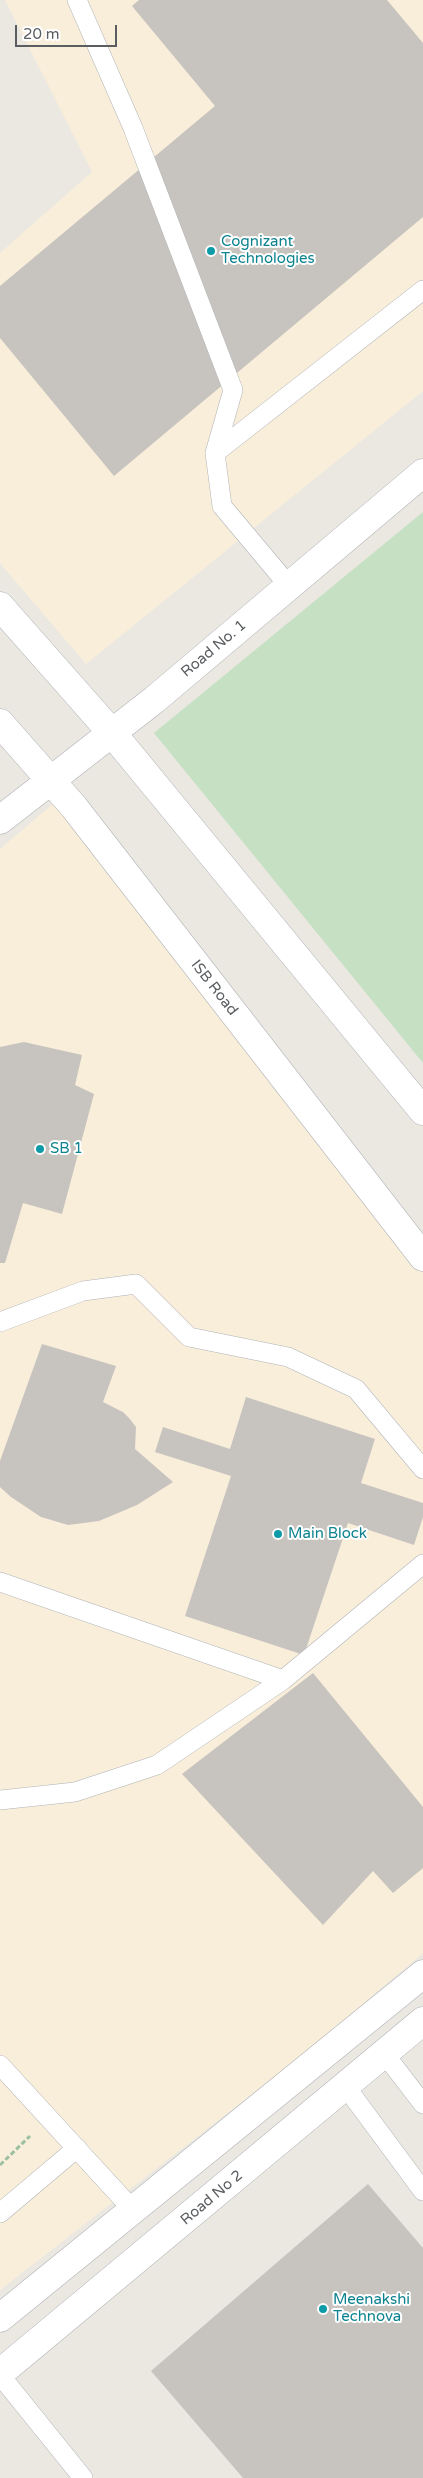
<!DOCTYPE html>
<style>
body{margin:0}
#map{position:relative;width:423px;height:2478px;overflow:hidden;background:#ebe8e2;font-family:"Varela Round",sans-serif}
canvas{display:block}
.scale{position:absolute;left:15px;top:25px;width:102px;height:22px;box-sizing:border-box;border:2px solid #5b5e61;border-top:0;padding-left:6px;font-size:15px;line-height:18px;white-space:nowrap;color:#5b5e61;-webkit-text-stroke:4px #fff;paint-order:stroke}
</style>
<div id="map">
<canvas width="423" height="2478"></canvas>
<div class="scale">20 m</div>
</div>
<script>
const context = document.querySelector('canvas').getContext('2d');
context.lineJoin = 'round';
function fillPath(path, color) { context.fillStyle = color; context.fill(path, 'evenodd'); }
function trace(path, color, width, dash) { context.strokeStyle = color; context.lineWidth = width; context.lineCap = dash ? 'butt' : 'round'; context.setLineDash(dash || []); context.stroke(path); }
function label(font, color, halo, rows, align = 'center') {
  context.font = font + ' "Varela Round",sans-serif'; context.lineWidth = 4; context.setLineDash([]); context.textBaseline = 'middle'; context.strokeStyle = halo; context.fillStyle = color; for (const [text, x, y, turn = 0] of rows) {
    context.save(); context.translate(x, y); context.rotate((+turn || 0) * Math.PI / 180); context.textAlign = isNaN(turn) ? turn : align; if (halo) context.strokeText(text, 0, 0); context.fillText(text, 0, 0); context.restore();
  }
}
fillPath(new Path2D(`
 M5,0H423V391L86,664L0,563V253L92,172Z
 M54,803L423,1263V1953L306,2052L0,2290V849Z`), '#f9eeda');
fillPath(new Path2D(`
 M423,512V1063L154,733Z`), '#c5e0c2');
fillPath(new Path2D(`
 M139,0H387L423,43V217L114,476L0,338V286L215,106L132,6Z
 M24,1042L82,1055L75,1085L94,1094L62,1214L23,1203L5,1263H0V1047Z
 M42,1344L116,1366L103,1402L123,1412L129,1418L136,1427L135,1449L173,1482L137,1505L99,1521L68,1525L41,1517L11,1497L0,1487V1461Z
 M246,1397L375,1439L361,1483L423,1503V1517L414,1545L348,1523L304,1655L185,1616L231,1476L155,1452L163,1427L230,1449Z
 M313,1673L423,1807V1868L393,1893L373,1871L323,1925L182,1774Z
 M368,2184L423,2248V2478H243L151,2371Z`), '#c7c3bf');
const lane = new Path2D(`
 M77,0L133,128L233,390L215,453L222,506L289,586
 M215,453L423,290
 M0,1322L83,1291L136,1284L189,1337L288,1357L356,1389L423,1469
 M0,1582L283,1680
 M0,1800L75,1792L157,1765L283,1680L423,1564
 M383,2052L423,2104
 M0,2065L133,2210
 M346,2087L423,2191
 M0,2213L77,2148
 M0,2375L83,2478`);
const secondary = new Path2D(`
 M0,606L112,733L423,1111
 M0,723L74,807L423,1257
 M0,820L154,700L423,473
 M0,2318L423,1974
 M0,2373L423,2021`);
trace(lane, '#b0b3b6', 20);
trace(secondary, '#afb2b6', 29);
trace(new Path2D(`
 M0,2165L30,2136`), '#9cc0a2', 3, [5, 2.5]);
trace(lane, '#fff', 19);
trace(secondary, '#fff', 28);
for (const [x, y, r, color] of [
 [211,251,5,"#0f9aa8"],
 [40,1149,5,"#0f9aa8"],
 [278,1534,5,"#0f9aa8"],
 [323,2309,5,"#0f9aa8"]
]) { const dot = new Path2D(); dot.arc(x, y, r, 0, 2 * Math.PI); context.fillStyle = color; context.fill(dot); trace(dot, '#fff', 2); }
label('15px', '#0d838f', '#fff', [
 ["Cognizant",221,242],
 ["Technologies",221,259],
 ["SB 1",50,1149],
 ["Main Block",288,1534],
 ["Meenakshi",333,2300],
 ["Technova",333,2317]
], 'left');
label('15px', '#5b5e61', '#fff', [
 ["Road No. 1",214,649,-40],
 ["ISB Road",214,988,52],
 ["Road No 2",212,2198,-40]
]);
</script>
